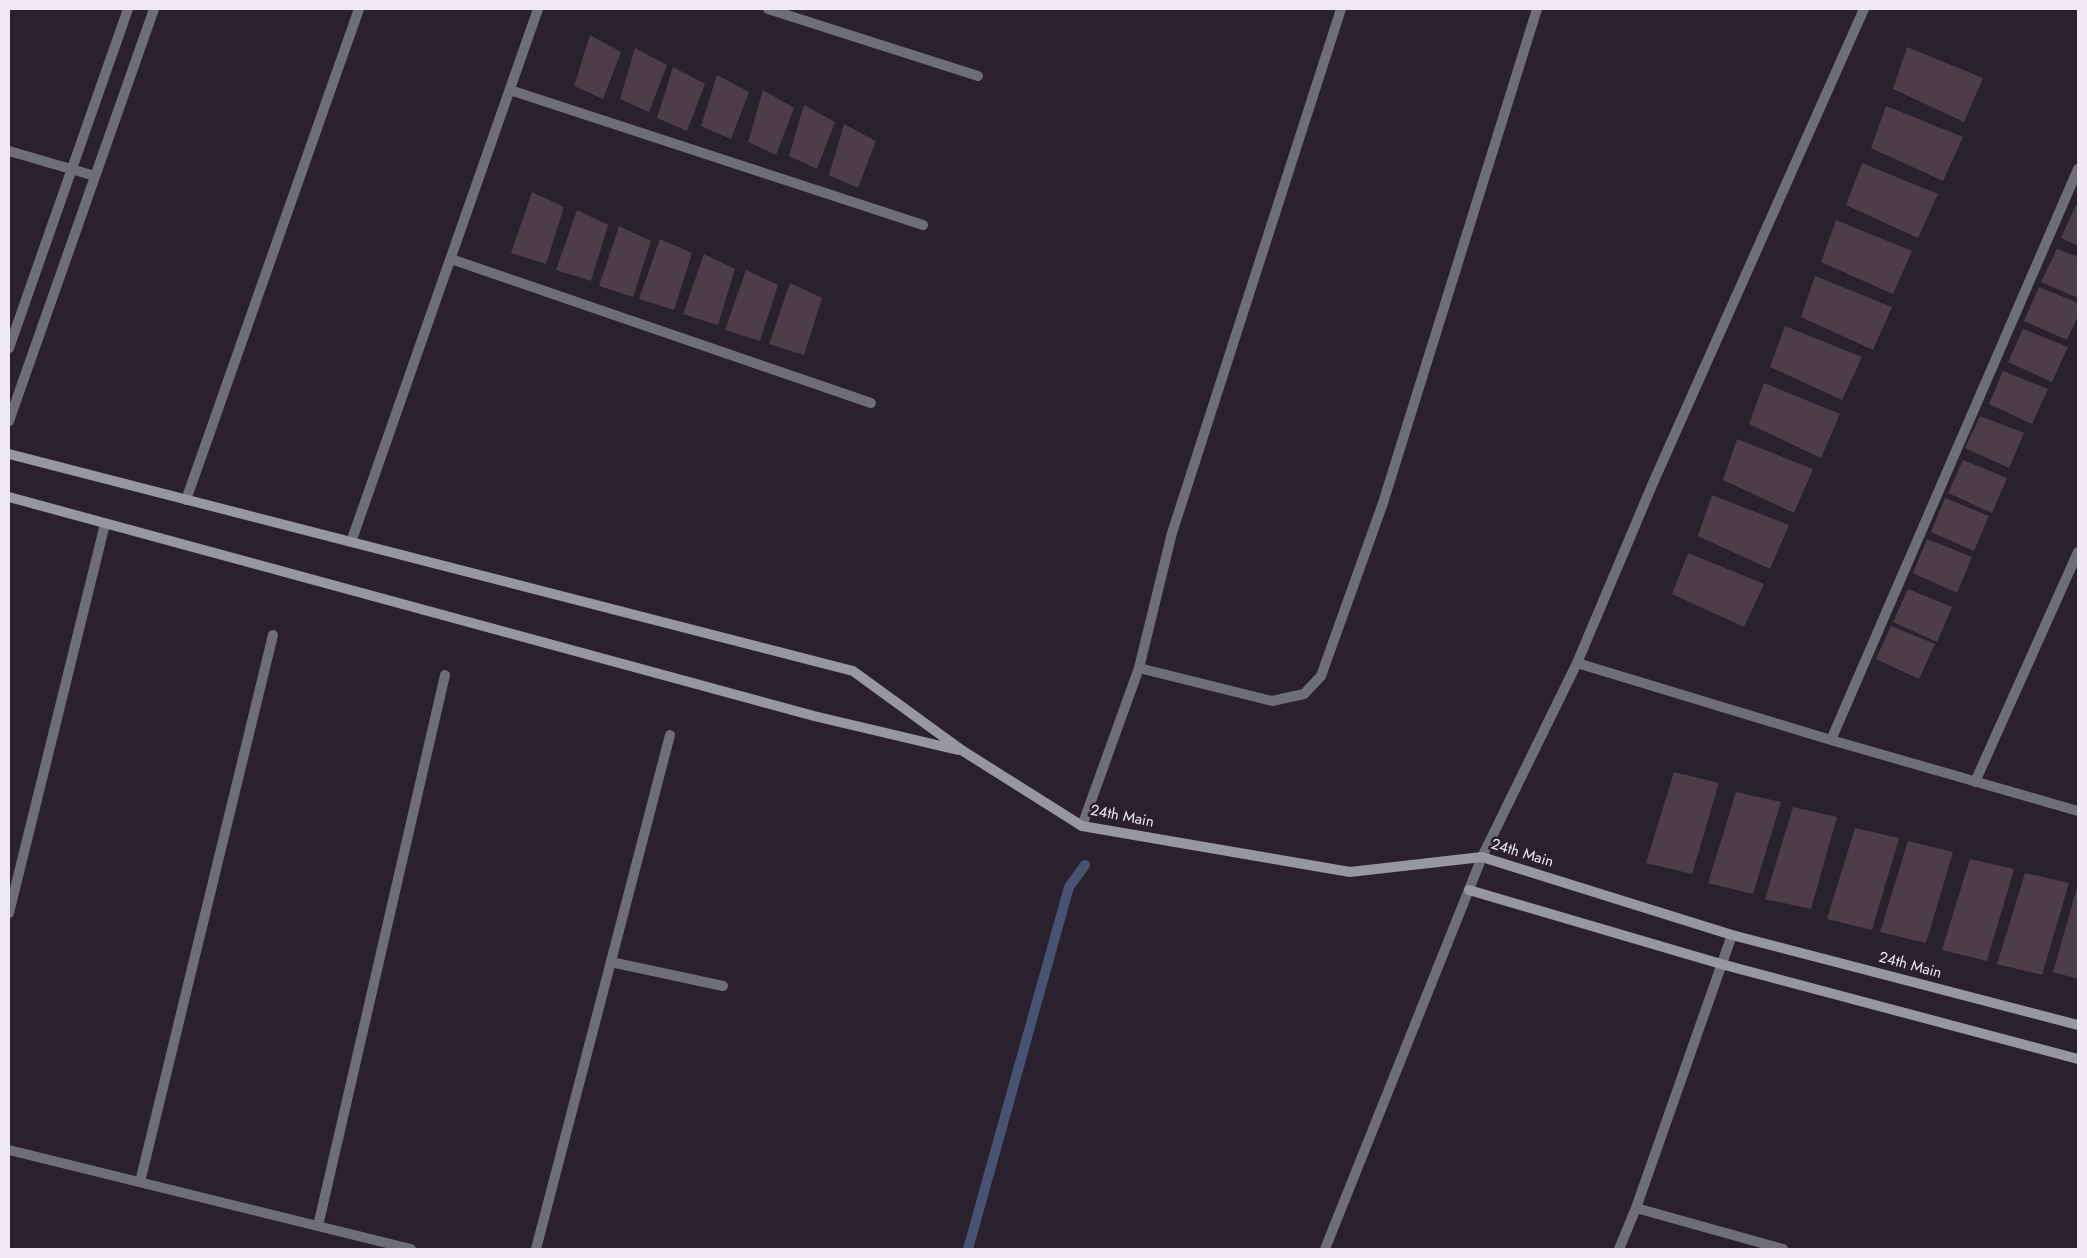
<!DOCTYPE html>
<style>
body{margin:0}
#map{position:relative;width:2087px;height:1258px;overflow:hidden;background:#2a212f;font-family:Jost,sans-serif}
canvas{display:block}
.frame{position:absolute;inset:0;border:10px solid #efe9f3;pointer-events:none}
</style>
<div id="map">
<canvas width="2087" height="1258"></canvas>
<div class="frame"></div>
</div>
<script>
const context = document.querySelector('canvas').getContext('2d');
context.lineJoin = 'round';
function trace(path, color, width, dash) { context.strokeStyle = color; context.lineWidth = width; context.lineCap = dash ? 'butt' : 'round'; context.setLineDash(dash || []); context.stroke(path); }
function fillPath(path, color) { context.fillStyle = color; context.fill(path, 'evenodd'); }
function label(font, color, halo, rows, align = 'center') {
  context.font = font + ' Jost,sans-serif'; context.lineWidth = 5; context.setLineDash([]); context.textBaseline = 'middle'; context.strokeStyle = halo; context.fillStyle = color; for (const [text, x, y, turn = 0] of rows) {
    context.save(); context.translate(x, y); context.rotate((+turn || 0) * Math.PI / 180); context.textAlign = isNaN(turn) ? turn : align; if (halo) context.strokeText(text, 0, 0); context.fillText(text, 0, 0); context.restore();
  }
}
trace(new Path2D(`
 M968,1249L1069,887L1085,865`), '#485273', 10);
fillPath(new Path2D(`
 M590,35L621,52L603,99L574,86Z
 M1907,47L1983,78L1964,122L1893,89Z
 M635,48L667,65L649,112L620,99Z
 M673,67L705,84L687,131L657,118Z
 M717,75L749,92L731,139L701,126Z
 M763,90L794,108L776,155L748,142Z
 M804,105L835,122L817,169L789,156Z
 M1886,106L1963,137L1943,181L1871,148Z
 M844,124L876,141L858,188L829,175Z
 M1862,163L1938,194L1918,238L1846,205Z
 M532,192L564,207L546,264L511,253Z
 M2076,205L2078,206V246L2061,238Z
 M577,210L608,225L591,281L556,270Z
 M1836,220L1912,251L1893,294L1821,262Z
 M619,226L651,241L633,297L599,286Z
 M660,239L692,253L674,310L639,299Z
 M2057,249L2078,257V298L2041,282Z
 M704,254L735,269L718,325L683,314Z
 M746,270L778,285L760,341L725,330Z
 M1815,276L1892,307L1873,350L1801,317Z
 M790,283L822,298L804,355L769,344Z
 M2039,287L2078,303V316L2067,340L2024,321Z
 M1785,326L1862,357L1842,400L1770,367Z
 M2023,329L2068,347L2052,382L2008,362Z
 M2003,371L2048,389L2032,424L1989,404Z
 M1764,383L1840,414L1821,458L1749,424Z
 M1980,416L2024,433L2009,468L1965,448Z
 M1737,439L1813,469L1794,513L1723,480Z
 M1963,460L2007,478L1992,513L1948,493Z
 M1712,495L1789,525L1770,569L1698,536Z
 M1945,498L1989,516L1974,551L1931,532Z
 M1927,539L1972,557L1957,593L1913,573Z
 M1688,553L1764,584L1744,627L1672,594Z
 M1908,589L1952,607L1937,642L1893,622Z
 M1891,626L1935,644L1919,679L1876,659Z
 M1674,772L1719,783L1692,874L1646,863Z
 M1736,792L1781,802L1753,894L1708,883Z
 M1793,807L1837,817L1811,909L1765,899Z
 M1855,828L1899,838L1872,930L1827,919Z
 M1908,841L1953,852L1926,943L1880,932Z
 M1970,859L2014,869L1987,961L1942,950Z
 M2025,873L2069,883L2042,975L1997,964Z
 M2078,884V979L2053,972Z`), '#4d3d48');
trace(new Path2D(`
 M768,9L978,76
 M510,90L923,225
 M9,151L95,176
 M451,259L871,403
 M9,348L128,9
 M9,421L154,9
 M186,500L359,9
 M351,542L538,9
 M1577,663L1831,740L2078,811
 M1139,668L1272,701L1304,694L1321,676L1383,503L1537,9
 M1831,740L2078,169
 M1975,782L2078,552
 M1082,826L1139,668L1172,533L1341,9
 M9,913L105,524
 M611,962L723,986
 M9,1150L411,1249
 M140,1182L273,635
 M1636,1208L1783,1249
 M318,1226L445,675
 M536,1249L670,735
 M1325,1249L1482,857L1577,663L1653,483L1864,9
 M1619,1249L1636,1208L1732,935`), '#6e6e76', 10);
trace(new Path2D(`
 M9,454L853,671L963,751L1082,826L1350,872L1482,857L1732,935L2078,1025
 M9,497L814,716L958,750
 M1469,890L1721,964L2078,1059`), '#9797a4', 10);
label('15px', '#efe9f3', '#2a212f', [
 ["24th Main",1122,817,11],
 ["24th Main",1522,854,17],
 ["24th Main",1910,966,15]
]);
</script>
